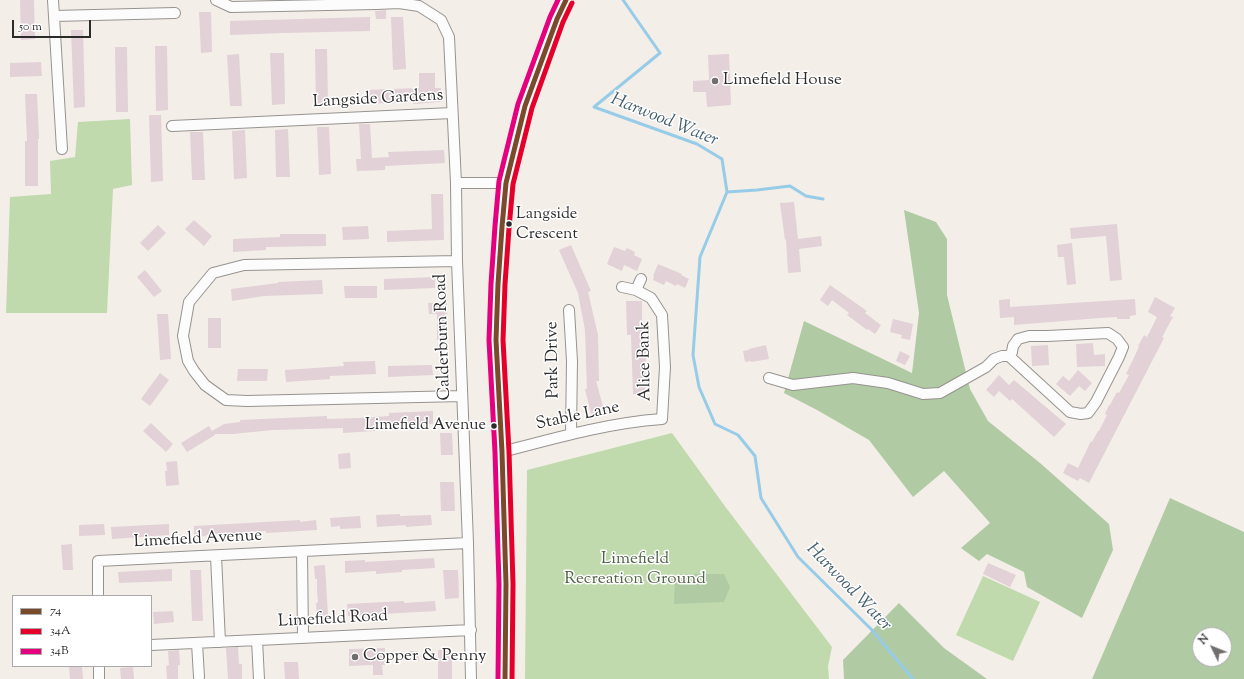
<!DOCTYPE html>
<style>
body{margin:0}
#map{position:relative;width:1244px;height:679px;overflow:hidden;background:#f4eee8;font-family:"Sorts Mill Goudy",serif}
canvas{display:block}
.legend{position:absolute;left:12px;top:595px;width:140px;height:72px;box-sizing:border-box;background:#fff;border:1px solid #aaa;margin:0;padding:5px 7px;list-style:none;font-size:12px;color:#2b2b2b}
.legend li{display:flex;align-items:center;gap:8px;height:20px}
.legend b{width:20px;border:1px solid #aaa}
.north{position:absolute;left:1192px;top:627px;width:40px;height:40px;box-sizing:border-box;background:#fff;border:1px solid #aaa;border-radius:50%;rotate:313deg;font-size:11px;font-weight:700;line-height:16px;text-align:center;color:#2b2b2b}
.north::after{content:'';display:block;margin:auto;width:14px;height:18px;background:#716f6d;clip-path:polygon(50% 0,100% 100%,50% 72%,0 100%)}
.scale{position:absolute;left:12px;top:20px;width:79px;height:18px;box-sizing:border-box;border:2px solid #2b2b2b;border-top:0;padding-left:5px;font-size:12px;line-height:14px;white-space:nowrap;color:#2b2b2b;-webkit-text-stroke:3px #fff;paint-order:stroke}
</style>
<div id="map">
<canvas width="1244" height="679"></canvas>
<ul class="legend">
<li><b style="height:5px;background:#7a4b2a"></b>74</li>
<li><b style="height:5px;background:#e4002b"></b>34A</li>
<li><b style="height:5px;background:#e5007d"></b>34B</li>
</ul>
<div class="north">N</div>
<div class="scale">50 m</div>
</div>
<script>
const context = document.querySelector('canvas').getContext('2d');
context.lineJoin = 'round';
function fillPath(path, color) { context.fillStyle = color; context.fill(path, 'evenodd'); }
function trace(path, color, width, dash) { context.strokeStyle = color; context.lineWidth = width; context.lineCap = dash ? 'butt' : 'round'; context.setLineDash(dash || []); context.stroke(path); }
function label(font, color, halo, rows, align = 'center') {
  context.font = font + ' "Sorts Mill Goudy",serif'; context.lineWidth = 3; context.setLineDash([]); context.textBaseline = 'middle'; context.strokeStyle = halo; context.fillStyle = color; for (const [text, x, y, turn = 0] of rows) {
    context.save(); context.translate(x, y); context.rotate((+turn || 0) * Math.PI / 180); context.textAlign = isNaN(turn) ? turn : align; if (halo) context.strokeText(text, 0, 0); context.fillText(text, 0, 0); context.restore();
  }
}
fillPath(new Path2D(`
 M130,119L132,185L113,189L107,313H6L10,197L51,194L50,161L75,157L78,122Z
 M672,433L727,509L832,647L828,666L829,679H525L527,470Z
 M983,576L1040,602L1013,661L956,635Z`), '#c0daad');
fillPath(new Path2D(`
 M904,210L936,222L947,239V295L970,389L988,421L1040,463L1109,524L1113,550L1082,618L1027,587L1024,572L987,554L979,561L961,548L990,523L944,471L913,497L869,440L817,410L784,393L804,321L912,373L919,313Z
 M1170,498L1244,532V679H1092ZM1200,635H1224V659H1200Z
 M675,574H724L730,587L724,602L674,604Z
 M899,603L944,648L987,679H844L843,660Z`), '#b0cba4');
trace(new Path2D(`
 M623,0L660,53L594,107L697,144L722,159L727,192L700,257L693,355L699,387L715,424L738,435L755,456L761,498L798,557L871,629L913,679
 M727,192L757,190L790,186L806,196L823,199`), '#96cce8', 3);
fillPath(new Path2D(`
 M20,0H34L35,39L21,40Z
 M386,10V19H376L375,11Z
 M199,12H211L212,52L201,53Z
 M370,17V31L284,33L230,35V21Z
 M391,17H403L406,69L393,70Z
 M71,30H83L85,107L74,108Z
 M155,46H167L168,110L156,111Z
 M115,47H127L128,112H116Z
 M315,49H327L328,103L316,104Z
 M270,53H284L285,104L272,105Z
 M239,54L242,106H230L227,55Z
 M729,54L731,105L707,107L706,92H693V81L709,80L708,55Z
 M41,62L42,76L10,77V63Z
 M419,73H435V88H441V102L413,104V102L365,104V90L419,88Z
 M25,94H37L39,139H38V186H25V141H27Z
 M149,115H161L163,181L151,182Z
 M359,124H370L372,158L389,157L388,152L444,150L445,163L385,166V170L357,171L356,159H361Z
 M317,127H329L331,174L319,175Z
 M288,129L290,177H276L275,130Z
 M245,130L247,178L234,179L232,131Z
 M190,132H203L205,180H192Z
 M431,194H443L444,240L387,242V231L432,229Z
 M794,202L798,239L821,236L822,246L799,249L801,272L788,273L786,239L785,240L780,203Z
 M194,220L212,236L204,246L185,229Z
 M1117,224L1122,280L1110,281L1106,236L1071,239L1070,228Z
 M158,225L166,233L148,251L140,243Z
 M368,226L369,239L343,240L342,227Z
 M280,234H326V246L266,247V250L233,252V239L280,237Z
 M1072,243L1076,284L1067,285L1064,257H1058L1057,245Z
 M571,245L591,291L588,292L598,335L599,381H596L604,410L591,414L585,389H587L585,330L578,293L559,250Z
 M614,247L625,251L627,248L635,252L634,255L642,259L637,271L624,265L622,271L607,264Z
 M658,264L682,274L681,275L689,279L685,288L677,284L676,286L666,281L664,285L653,280L654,276H653Z
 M145,270L162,291L154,297L137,277Z
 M435,277V288L384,290V279Z
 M322,280L323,294L264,296L232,301L231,289L278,283V282Z
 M830,285L867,311L865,313L881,325L875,334L868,329L867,330L847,315L849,313L832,300L828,306L820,300Z
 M344,286H377V298H345Z
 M1155,297L1175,308L1170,316L1173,317L1162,337L1164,338L1089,483L1080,478L1078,481L1063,473L1068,463L1078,468L1091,441L1092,442L1098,431H1099L1107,415L1105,414L1109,405H1110L1117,392L1119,393L1129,375L1126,374L1139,347L1138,346L1144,335L1147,337L1157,317L1148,312Z
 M1010,299V307L1135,299L1136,315L1130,316V319H1117V317L1100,318L1014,325V317L1000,318L999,300Z
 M626,301H642V337H644V345L646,346L645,394H633L631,335H627Z
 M447,302L448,340H437V314H429L428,303Z
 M157,314H168L171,359L160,360Z
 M208,318H221V348H208Z
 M893,319L913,324L910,340L901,338L902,335L890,332Z
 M1093,343L1094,355L1105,354V366L1077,367L1076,344Z
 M766,345L769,359L751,362V361L745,362L743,351L749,350V349Z
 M1048,345L1049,365L1032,366L1031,346Z
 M900,351L910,356L905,365L896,361Z
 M375,361L376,374L330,376V379L286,382L285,370L344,366L343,362Z
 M432,365L433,375L388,377V366Z
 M238,369H268L267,381H237Z
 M1078,370L1092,383L1085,391L1079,386L1070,396L1056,384L1063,376L1069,381Z
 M160,373L169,380L150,406L141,399Z
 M999,375L1009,385L1014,380L1066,424L1054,437L1012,399L1010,401L999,391L994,397L986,390Z
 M433,411V424L375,426V431L343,433V428L273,430L233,434H214L215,435L187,452L181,443L209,426L212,431L224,424L240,422V420L327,416V419L359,418L389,416V413Z
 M151,423L173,444L166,452L143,431Z
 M440,433H452L453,455H441Z
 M350,453L351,468L339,469L338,454Z
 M177,461L179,485L166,486L165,471H167L166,462Z
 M440,482H454L455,511H441Z
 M400,514V516L431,515L432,525L406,527V525L377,527L376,515Z
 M360,516L361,528L340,529V526L331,527L330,518Z
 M300,520V522L316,520L317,530L266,533V531L243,532V534L229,535V533L206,535V536L194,537V526Z
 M104,524L105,535L79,536V525Z
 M169,524V535L112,539L111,527Z
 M72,544L73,570H63L61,545Z
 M434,558L435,568L402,570V572L376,574V571L345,573V561L365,560V562Z
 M988,563L1016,575L1010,587L983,574Z
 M325,565L328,616H317L316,603L318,602L317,591V579H315L314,566Z
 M172,569V581L119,583L118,572Z
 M190,570H201L203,621H192Z
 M443,570H458L459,598L445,599Z
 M404,601V603L435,601L436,611L348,616L347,604Z
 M173,611L174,622L154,624L153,612Z
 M238,647L239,664H242V679H228L226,648Z
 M385,648V665H382L383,675H373V665L349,666V649Z
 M179,650L180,665H178V679H167L166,666L169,665L168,651Z
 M438,650H452V679H438Z
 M410,651H418L419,661H410Z
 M284,662H298L299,679H285Z
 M69,666H82L83,679H70Z
 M133,667L134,679H121L120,668Z`), '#e2d1d7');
const minor = new Path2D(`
 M53,0L62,149
 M216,0L231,7L376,4L399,3L419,6L441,20L449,37L456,183L457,261L468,543L471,679
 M54,16L175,13
 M172,126L452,113
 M456,183H506
 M457,261L244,265L213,273L189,302L183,336L188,361L194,371L205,385L226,400L247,401L462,396
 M636,290L641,279
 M569,310L572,361L571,433
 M769,378L793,385L853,378L888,383L923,394L940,393L986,367L994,359L1002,356H1009L1070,412L1081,414L1088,413L1096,402L1119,357L1123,347L1117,339L1108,333L1047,336H1029L1018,339L1013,346L1012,352L1009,356
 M502,452C555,438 607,423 662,419L665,367L662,315L651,298L636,290L622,287
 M302,551L303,638
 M216,556L220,642
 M98,596V561L468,543
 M257,640L259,679
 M197,643L199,677
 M151,645L471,630
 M99,666V679`);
const primary = new Path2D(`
 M505,679L506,584L502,452L496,340L498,284L502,227L506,183L513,152L525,106L557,19L566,0`);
trace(minor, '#96938f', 12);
trace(primary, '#96938f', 16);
trace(minor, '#fdfcfc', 10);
trace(primary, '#fdfcfc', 15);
trace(new Path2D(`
 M505,679L506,584L502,452L496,340L498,284L502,227L506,183L525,106L557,19L566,0`), '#7a4b2a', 5);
trace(new Path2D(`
 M512,679L513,584L509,452L503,340L505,284L509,228L513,184L532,108L563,22L572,3`), '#e4002b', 5);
trace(new Path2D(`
 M498,679L499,584L495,452L489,340L491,284L495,226L499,181L518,104L550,17L558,0`), '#e5007d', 5);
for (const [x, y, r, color] of [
 [715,81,4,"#716f6d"],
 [509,224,3.5,"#2b2b2b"],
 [494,426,3.5,"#2b2b2b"],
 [355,657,4,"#716f6d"]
]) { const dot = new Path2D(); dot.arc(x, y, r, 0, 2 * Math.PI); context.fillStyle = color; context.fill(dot); trace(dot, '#fff', 1.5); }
label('16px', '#2b2b2b', '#fff', [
 ["Langside",516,215],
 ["Crescent",516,235],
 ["Limefield Avenue",486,426,"right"]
], 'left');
label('17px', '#2b2b2b', '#fff', [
 ["Limefield House",723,81],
 ["Copper & Penny",363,657]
], 'left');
label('17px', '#2b2b2b', '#fff', [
 ["Langside Gardens",378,100,-3],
 ["Calderburn Road",444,337,-92],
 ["Park Drive",554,360,-91],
 ["Alice Bank",646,361,-91],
 ["Stable Lane",578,417,-12],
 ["Limefield Avenue",198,540,-3],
 ["Limefield Road",333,620,-3]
]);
label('17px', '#506347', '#fff', [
 ["Limefield",635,560],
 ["Recreation Ground",635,580]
]);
label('italic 18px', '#425e6d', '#fff', [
 ["Harwood Water",664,121,22],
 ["Harwood Water",848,588,46]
]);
</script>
